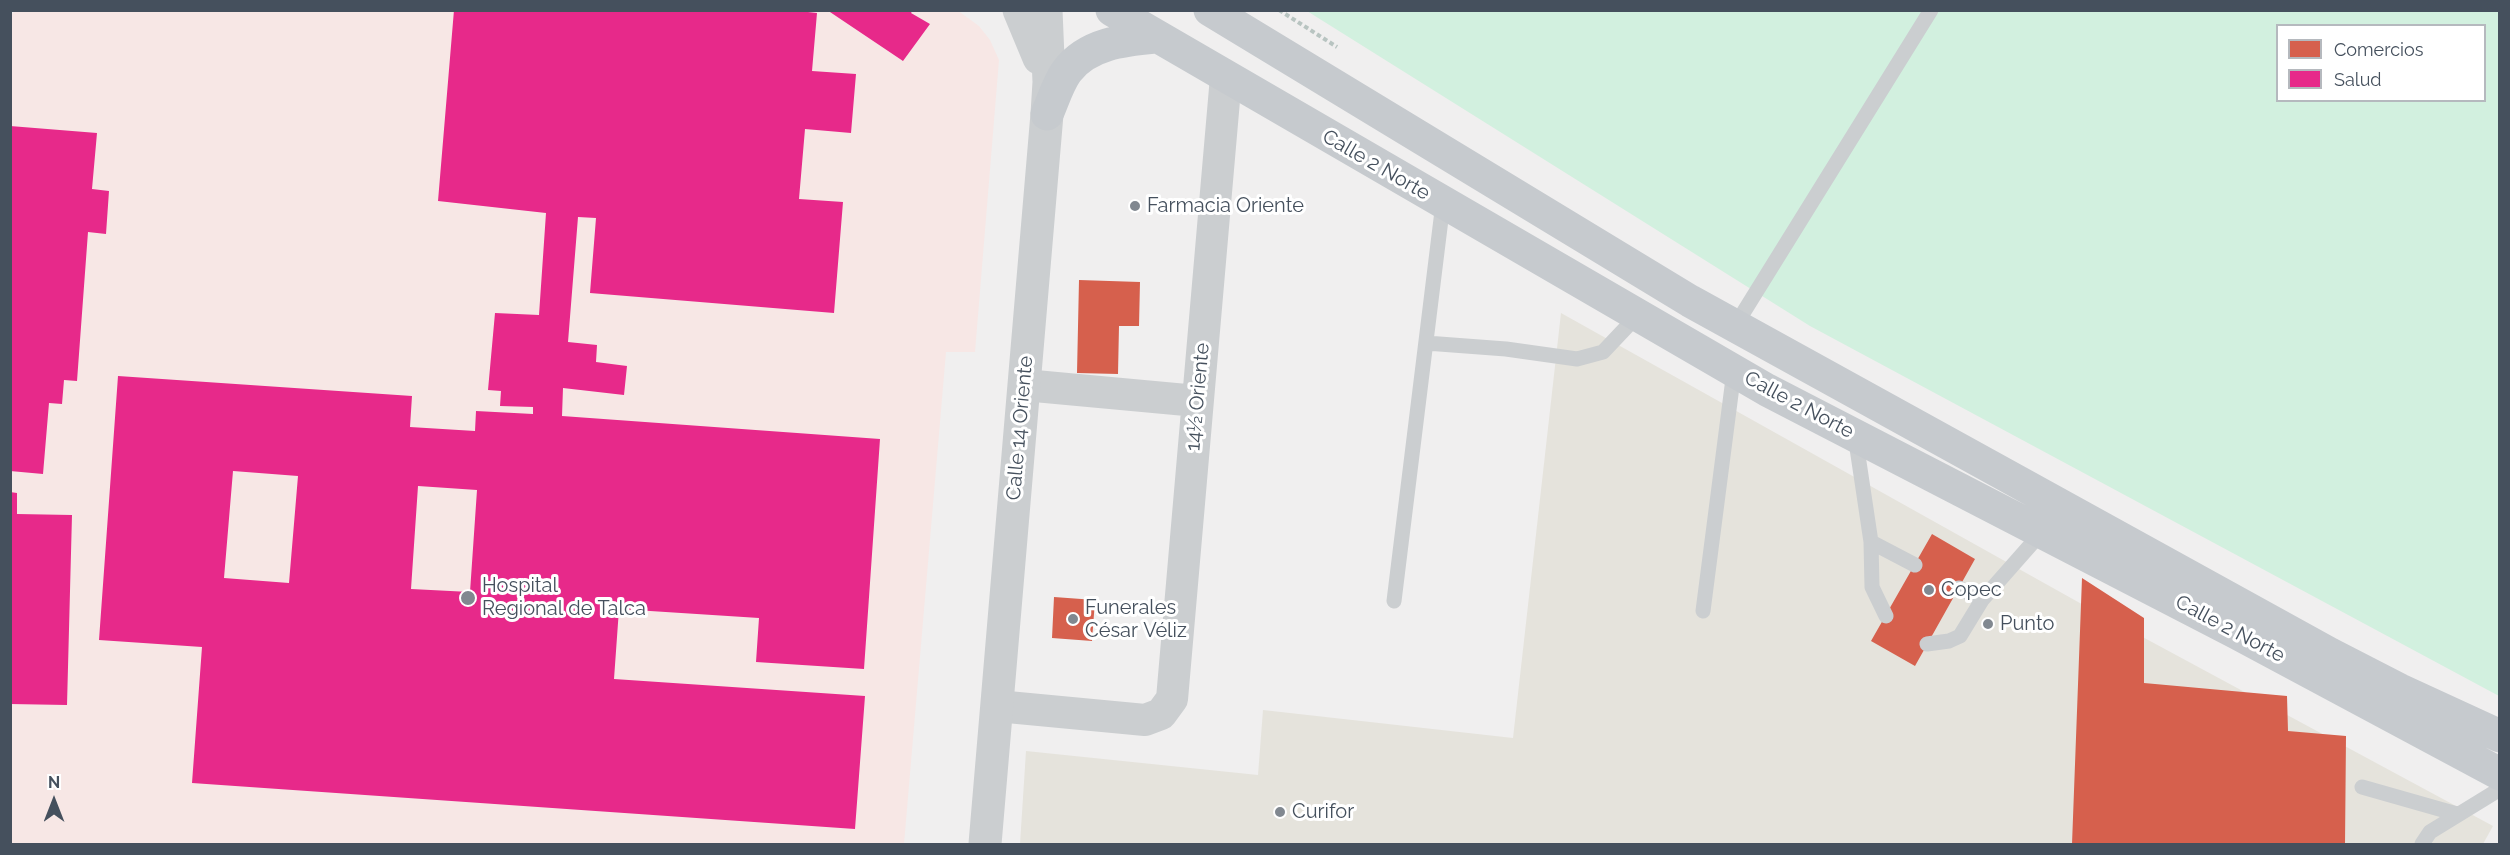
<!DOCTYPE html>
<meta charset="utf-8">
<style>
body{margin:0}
#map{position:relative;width:2510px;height:855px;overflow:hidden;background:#f0efef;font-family:Raleway,sans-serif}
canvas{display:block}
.frame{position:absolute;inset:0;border:12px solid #45505d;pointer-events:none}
.legend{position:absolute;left:2276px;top:24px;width:210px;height:78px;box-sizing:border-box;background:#fff;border:2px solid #b5b9be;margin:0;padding:8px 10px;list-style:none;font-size:18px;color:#45505d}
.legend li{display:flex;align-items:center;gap:12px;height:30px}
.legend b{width:30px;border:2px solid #b5b9be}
.north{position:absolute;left:24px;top:771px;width:60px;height:60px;-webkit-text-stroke:4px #fff;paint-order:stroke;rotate:0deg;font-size:16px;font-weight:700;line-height:24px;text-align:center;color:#45505d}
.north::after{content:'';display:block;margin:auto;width:21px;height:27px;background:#45505d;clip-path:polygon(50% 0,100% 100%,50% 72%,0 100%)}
</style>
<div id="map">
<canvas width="2510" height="855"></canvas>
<div class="frame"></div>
<ul class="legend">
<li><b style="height:16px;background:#d6604d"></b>Comercios</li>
<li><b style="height:16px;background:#e7298a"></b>Salud</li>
</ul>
<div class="north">N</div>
</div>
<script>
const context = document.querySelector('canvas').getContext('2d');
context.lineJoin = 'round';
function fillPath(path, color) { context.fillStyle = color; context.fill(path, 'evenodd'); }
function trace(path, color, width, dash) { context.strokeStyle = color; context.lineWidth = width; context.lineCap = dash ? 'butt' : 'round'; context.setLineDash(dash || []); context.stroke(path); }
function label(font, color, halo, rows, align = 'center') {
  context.font = font + ' Raleway,sans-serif'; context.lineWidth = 6; context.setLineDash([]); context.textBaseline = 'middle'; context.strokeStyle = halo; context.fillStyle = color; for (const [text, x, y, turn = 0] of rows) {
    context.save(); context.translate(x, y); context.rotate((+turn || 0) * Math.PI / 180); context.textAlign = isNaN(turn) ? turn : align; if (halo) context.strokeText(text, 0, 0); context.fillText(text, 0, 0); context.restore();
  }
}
fillPath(new Path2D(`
 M1561,313L2087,607L2493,826L2483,844H1020L1026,751L1258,775L1263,710L1513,738Z`), '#e5e3dc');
fillPath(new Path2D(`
 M16,10H957L979,26L990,40L999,60L975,352H946L904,844H11V15Z`), '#f7e7e5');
fillPath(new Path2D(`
 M1307,11H2499V696L1810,326ZM2278,26H2484V100H2278Z`), '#d2f0df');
fillPath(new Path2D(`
 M1079,280L1140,282L1139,326H1119L1118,374L1077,373Z
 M1932,534L1975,559L1915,666L1871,641Z
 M2082,578L2144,618V683L2287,696L2288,731L2346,736L2345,844H2072Z
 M1054,597L1095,600L1092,641L1052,638Z`), '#d6604d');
fillPath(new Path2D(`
 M454,10H790L817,13L812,71L856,74L851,133L805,129L799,199L843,202L834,313L590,293L596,218L578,217L568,342L597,345L596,362L627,366L624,395L563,388L562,416L880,439L864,669L756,662L759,618L619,609L614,679L865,696L855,829L192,783L202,647L99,640L118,376L412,396L410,427L475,431L476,411L533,414V407L500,406L501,391L488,390L495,313L539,315L546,213L438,201ZM233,471L298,476L289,583L224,578ZM418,486L477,490L470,592L411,589Z
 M827,10H913L911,13L930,24L903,61Z
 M10,126L97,133L92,189L109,191L106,234L88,232L77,381L64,380L62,404L49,403L43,474L10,471Z
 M10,492L17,493V514L72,515L67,705L10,704Z`), '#e7298a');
trace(new Path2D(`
 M1279,10L1337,47`), '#b8c4c1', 4, [4.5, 3]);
trace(new Path2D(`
 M1735,326L1931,10
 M1426,343L1506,349L1577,359L1603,352L1637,316
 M1855,435L1871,542L1872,587L1886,616
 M1871,542L1915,565
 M1959,588L1982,600
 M1394,601L1443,203
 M1703,611L1734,371
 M1927,644L1949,641L1960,636L1982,600L2042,532
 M2362,787L2457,814
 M2422,844L2430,832L2500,789`), '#cbced0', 15);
trace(new Path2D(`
 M1024,385L1197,401
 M997,706L1145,720L1161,714L1172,699L1226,77`), '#cbced0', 32);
trace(new Path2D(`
 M1019,10L1039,58
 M985,844L1047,114L1049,82L1046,10`), '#cbced0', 33);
trace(new Path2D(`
 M1112,10L1767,390L2237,633L2500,774
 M1210,10L1690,301L2330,654L2400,690L2500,736
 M1047,114C1053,101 1058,83 1067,71C1088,43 1125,40 1157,37`), '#c6cace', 33);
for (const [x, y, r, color] of [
 [1135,206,6,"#818890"],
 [1929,590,6,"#818890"],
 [468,598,8,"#818890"],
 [1073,619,6,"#818890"],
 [1988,624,6,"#818890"],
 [1280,812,6,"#818890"]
]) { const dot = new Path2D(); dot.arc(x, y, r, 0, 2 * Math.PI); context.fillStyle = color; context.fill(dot); trace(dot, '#fff', 2); }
label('20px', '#45505d', '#fff', [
 ["Calle 2 Norte",1376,165,30],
 ["14½ Oriente",1198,397,-85],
 ["Calle 2 Norte",1799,405,28],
 ["Calle 14 Oriente",1020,428,-85],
 ["Calle 2 Norte",2230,629,28]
]);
label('20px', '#45505d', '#fff', [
 ["Farmacia Oriente",1147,206],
 ["Hospital",482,586],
 ["Regional de Talca",482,609],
 ["Copec",1941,590],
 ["Funerales",1085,608],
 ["César Véliz",1085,631],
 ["Punto",2000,624],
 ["Curifor",1292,812]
], 'left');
</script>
